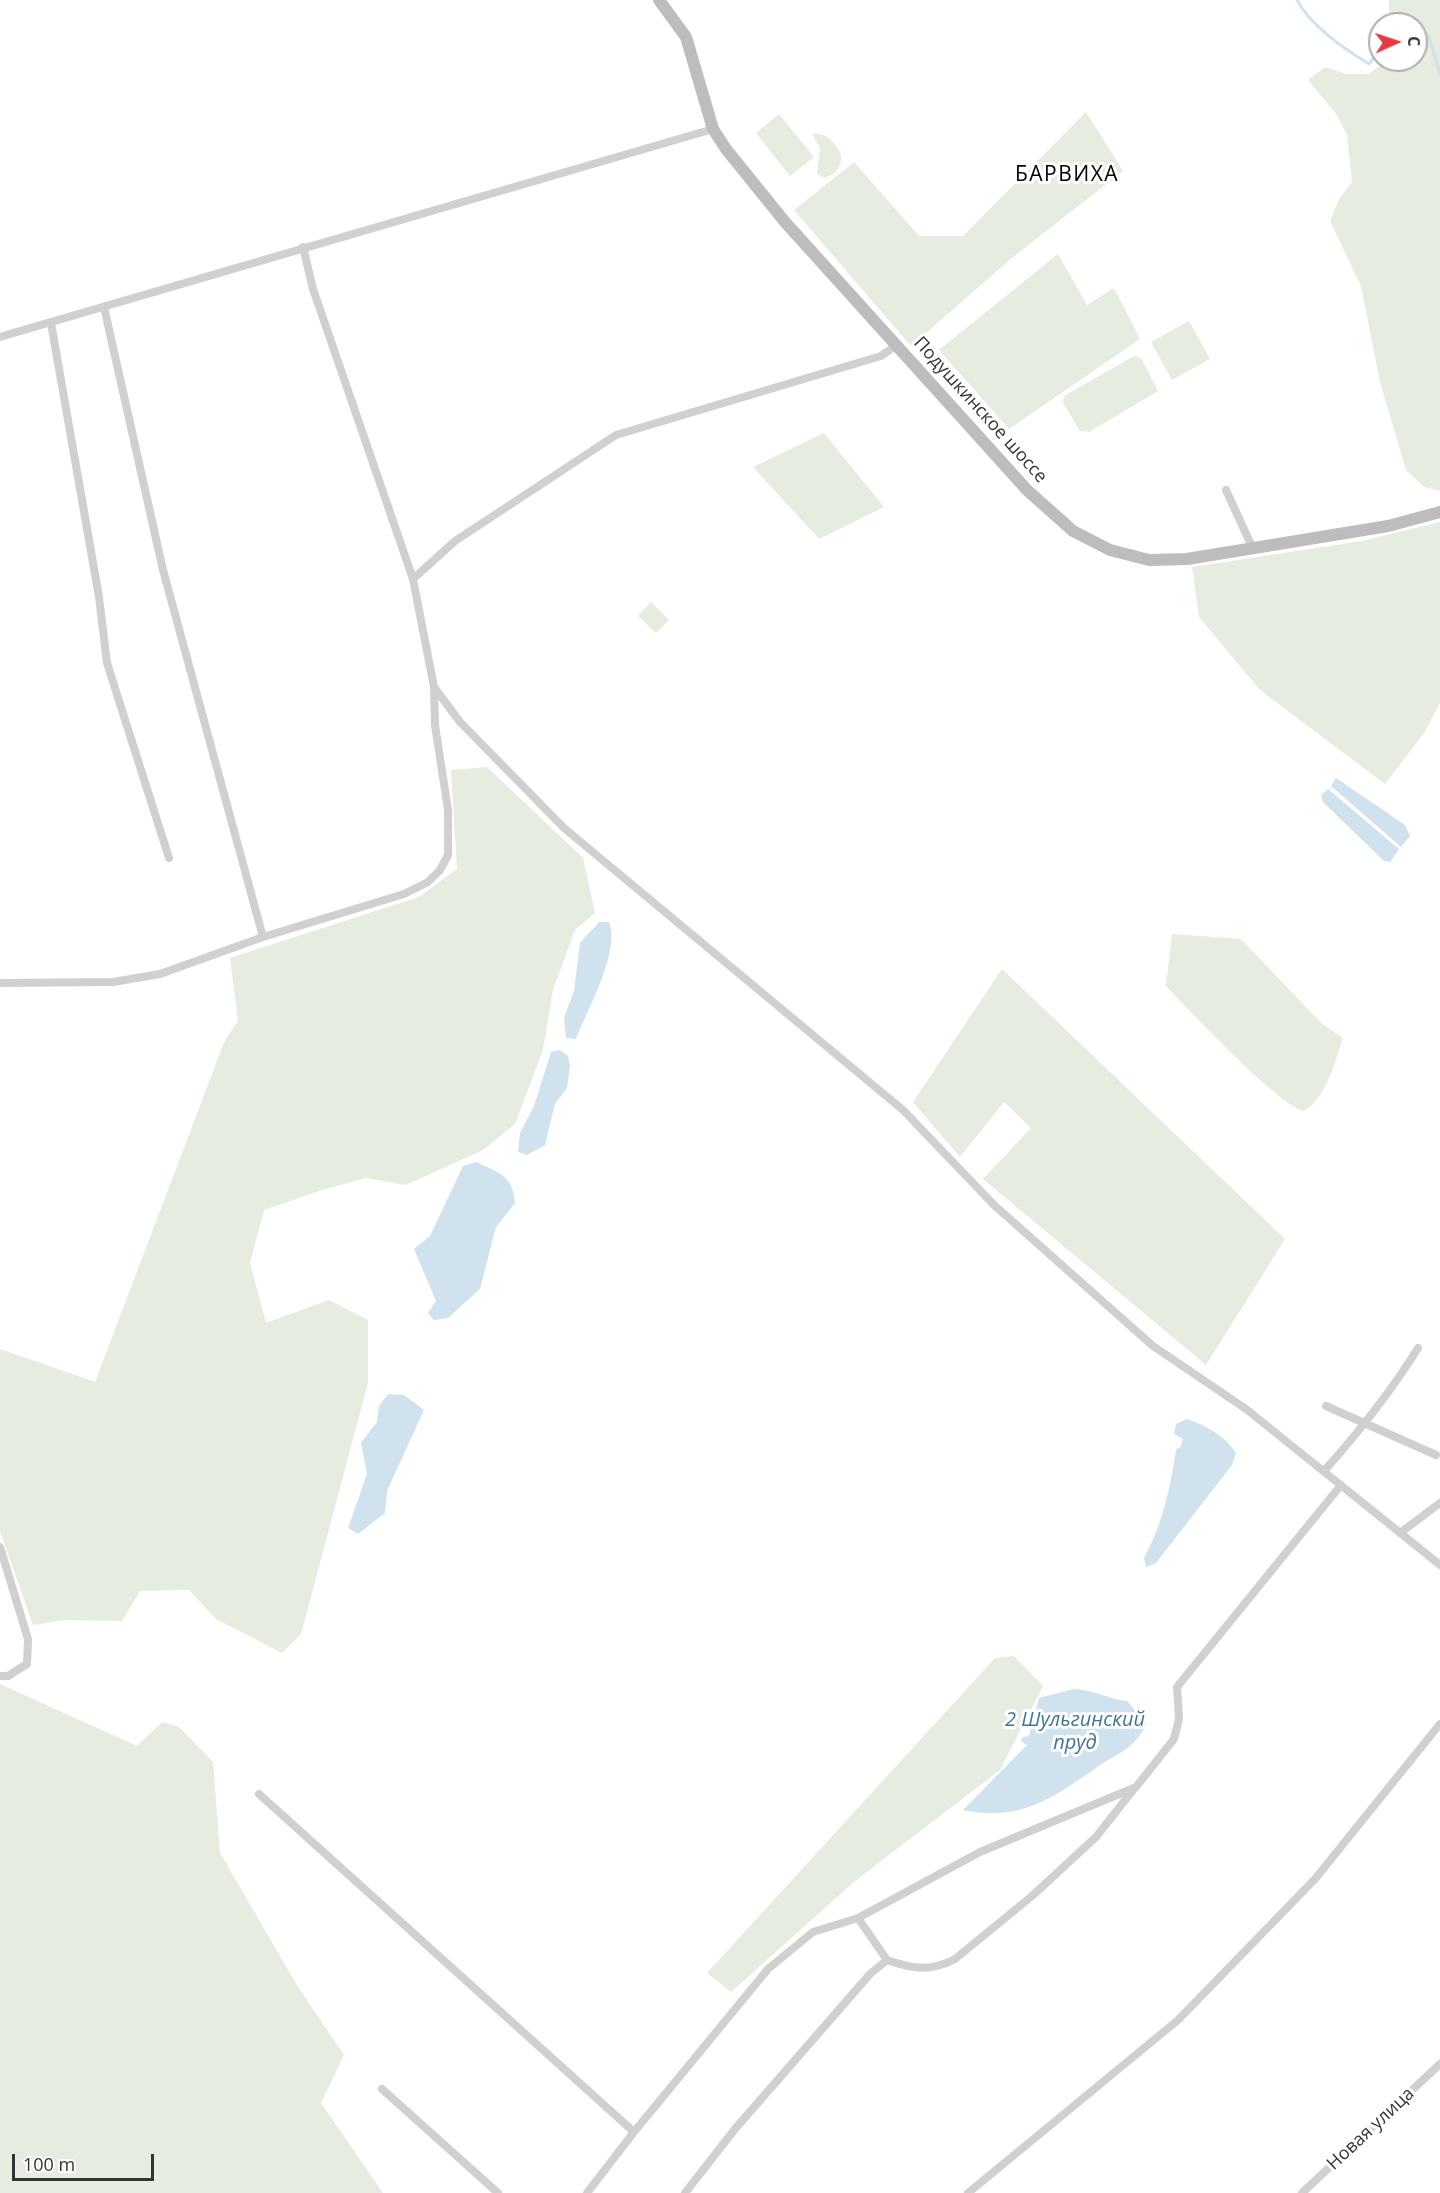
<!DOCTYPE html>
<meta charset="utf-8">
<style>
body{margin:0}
#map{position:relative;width:1440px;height:2193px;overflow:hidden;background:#fff;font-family:"Open Sans",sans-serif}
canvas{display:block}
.north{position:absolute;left:1368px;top:12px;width:60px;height:60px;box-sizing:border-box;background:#fff;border:2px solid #adadad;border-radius:50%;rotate:87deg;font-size:16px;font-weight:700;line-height:24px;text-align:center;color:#333}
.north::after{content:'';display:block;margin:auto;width:21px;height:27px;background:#e63946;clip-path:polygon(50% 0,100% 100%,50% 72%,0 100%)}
.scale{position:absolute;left:12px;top:2154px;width:142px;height:27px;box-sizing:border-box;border:3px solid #333;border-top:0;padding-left:8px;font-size:18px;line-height:21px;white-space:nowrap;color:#333;-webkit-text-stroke:4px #fff;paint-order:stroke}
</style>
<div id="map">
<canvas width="1440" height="2193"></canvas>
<div class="north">С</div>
<div class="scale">100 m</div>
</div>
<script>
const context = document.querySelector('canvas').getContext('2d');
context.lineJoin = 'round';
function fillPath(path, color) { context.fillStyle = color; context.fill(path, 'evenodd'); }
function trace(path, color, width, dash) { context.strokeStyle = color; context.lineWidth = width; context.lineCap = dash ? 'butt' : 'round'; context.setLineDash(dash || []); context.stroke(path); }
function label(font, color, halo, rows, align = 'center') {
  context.font = font + ' "Open Sans",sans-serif'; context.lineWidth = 6; context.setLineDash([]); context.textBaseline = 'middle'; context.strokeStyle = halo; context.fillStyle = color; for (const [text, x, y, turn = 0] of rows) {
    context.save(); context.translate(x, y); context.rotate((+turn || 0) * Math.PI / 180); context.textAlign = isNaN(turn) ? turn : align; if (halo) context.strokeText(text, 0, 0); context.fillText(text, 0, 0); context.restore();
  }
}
fillPath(new Path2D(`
 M1389,0H1440V491L1424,487L1406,470L1380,382L1361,286L1330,221L1339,199L1352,182L1347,135L1337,115L1308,80L1325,67L1347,74H1369L1386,60H1416V24H1389Z
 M1086,112L1123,171L1013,257L911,346L794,210L854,162L919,236H963Z
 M779,114L814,157L790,176L756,133Z
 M812,134C827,132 834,142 841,154C842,168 836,174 824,178L817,174L820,148Z
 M1058,254L1087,305L1114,288L1140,339L1009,429L939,350Z
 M1189,321L1210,359L1172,380L1151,342Z
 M1134,356L1141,358L1158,391L1089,432L1080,431L1063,403L1064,396Z
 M824,433L884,507L819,539L753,467Z
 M1440,522V703L1424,733L1385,784L1260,690L1199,617L1192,567L1362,541Z
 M651,602L669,620L656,633L638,616Z
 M487,767L583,858L595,913L575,930L553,990L543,1050L515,1124L483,1150L406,1185L366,1178L322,1190L264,1210L250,1263L266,1323L329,1300L368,1320V1383L301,1634L282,1653L216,1619L189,1590L140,1591L122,1621L65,1620L33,1625L0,1531V1349L95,1382L225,1040L238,1021L230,958L419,897L457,869L451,770Z
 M1172,934L1241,939L1321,1023L1343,1038C1334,1064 1327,1096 1304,1111C1280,1107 1188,1009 1166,986Z
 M1002,969L1285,1239L1206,1365L983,1179L1031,1128L1004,1102L960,1157L913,1102Z
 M1014,1656L1043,1686L1000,1770L855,1881L731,1992L707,1973L995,1658Z
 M0,1684L137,1746L162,1722L179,1727L213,1762L220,1853L298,1987L344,2055L321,2103L383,2193H0Z`), '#e6ecdf');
fillPath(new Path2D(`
 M1336,778L1405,825L1410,836L1401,847L1331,786Z
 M1328,789L1399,849L1390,862L1384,861L1323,802L1321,795Z
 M599,922H609C621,950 587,1011 576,1039L566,1038L564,1018L574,991L580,943Z
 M560,1050L568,1056L570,1066L567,1088L555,1104L545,1145L527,1155L518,1152L520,1133L534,1106L551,1052Z
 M476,1162C499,1173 513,1175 515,1203L496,1227L480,1289L448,1318L434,1320L428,1313L436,1301L414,1249L430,1236L463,1166Z
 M388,1394L404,1395L424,1410L387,1491L385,1513L358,1534L348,1528L367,1474L361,1443L377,1422L379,1406Z
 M1187,1419C1206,1425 1225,1436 1236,1453L1232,1465L1156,1563L1146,1567L1144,1558C1163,1523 1170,1489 1176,1450L1181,1446L1183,1439L1174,1434L1176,1424Z
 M1074,1689C1095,1690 1108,1699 1127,1701L1147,1724C1129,1754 1121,1750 1096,1768C1051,1799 1020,1822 963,1810L1027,1745L1021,1741L1023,1737L1029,1736L1039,1698Z`), '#cfe2ee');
trace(new Path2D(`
 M1297,0C1312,27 1343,48 1369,64L1380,50
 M1416,31L1429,36L1440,74`), '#cfe2ee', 3);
trace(new Path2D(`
 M104,307L163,570L263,937
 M51,323L99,597L107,663L169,858
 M0,337L713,129
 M1226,490L1253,549
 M413,579L455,541L616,435L881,356L897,345
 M434,687L460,722L564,828L903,1110L994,1205L1153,1346L1246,1409L1440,1565
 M0,983L113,982L160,974L263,937L404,894L428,882L440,870L448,855V810L435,725L434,687L413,579L313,289L303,247
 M1326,1406L1436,1455
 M1324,1471C1359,1432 1390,1393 1418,1348
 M1400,1533L1440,1503
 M0,1547L28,1639L27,1664L8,1676H0
 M259,1794L634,2132
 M858,1918L887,1960
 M382,2089L498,2193
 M587,2193L634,2132L768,1969L813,1932L858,1918L980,1852L1136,1787L1174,1739L1179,1719L1177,1687L1341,1485
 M685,2193L735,2129L870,1974L887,1960C913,1969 930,1972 955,1959L1032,1896L1096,1837L1133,1790
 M968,2193L1178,2020L1315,1879L1440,1724
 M1302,2193L1440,2064`), '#d0d0d0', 8);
trace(new Path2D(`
 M659,0L686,37L713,129L726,149L785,222L1027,490L1073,531L1110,550L1149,560L1187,559L1388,526L1440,512`), '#bdbdbd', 12);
label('18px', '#333', '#fff', [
 ["Подушкинское шоссе",980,410,48],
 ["Новая улица",1371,2129,-43]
]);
label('italic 20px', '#3f7597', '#fff', [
 ["2 Шульгинский",1075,1720],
 ["пруд",1075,1743]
]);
context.letterSpacing = '1.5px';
label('21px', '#000', '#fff', [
 ["БАРВИХА",1067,175]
]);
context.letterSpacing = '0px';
</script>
